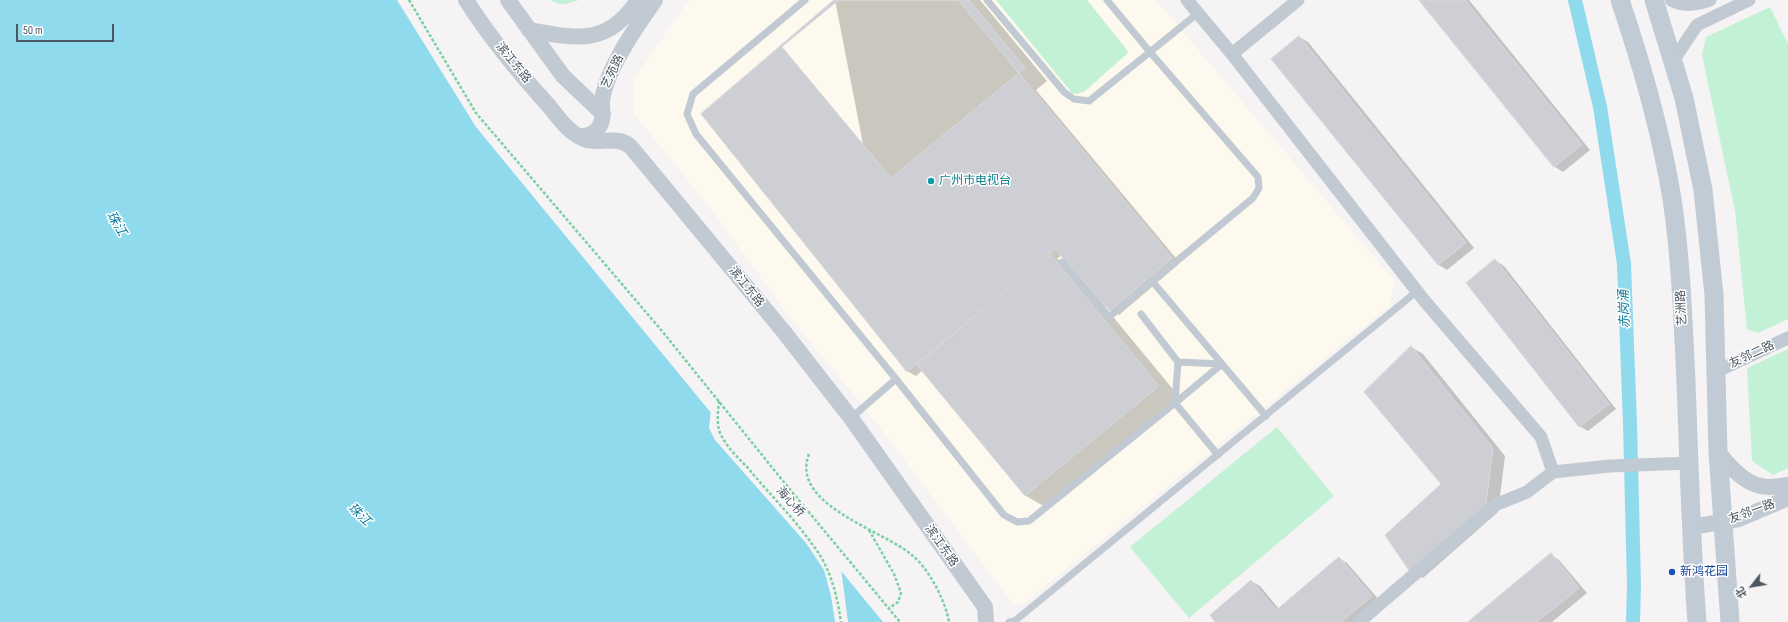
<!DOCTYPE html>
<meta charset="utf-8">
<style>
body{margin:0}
#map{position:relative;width:1788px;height:622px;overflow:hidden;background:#f5f3f3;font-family:"Sofia Sans Condensed","Noto Sans SC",sans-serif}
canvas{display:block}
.north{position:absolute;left:1732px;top:566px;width:40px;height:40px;-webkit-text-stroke:3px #fff;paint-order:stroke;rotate:239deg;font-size:11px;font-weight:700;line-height:16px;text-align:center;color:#4a5661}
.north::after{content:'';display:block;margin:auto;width:14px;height:18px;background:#4a5661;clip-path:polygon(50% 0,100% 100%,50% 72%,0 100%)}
.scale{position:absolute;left:16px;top:24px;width:98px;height:18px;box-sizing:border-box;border:2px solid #4a5661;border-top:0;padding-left:5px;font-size:12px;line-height:14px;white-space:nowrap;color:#4a5661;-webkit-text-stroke:3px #fff;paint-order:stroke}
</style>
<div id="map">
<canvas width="1788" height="622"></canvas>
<div class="north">北</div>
<div class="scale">50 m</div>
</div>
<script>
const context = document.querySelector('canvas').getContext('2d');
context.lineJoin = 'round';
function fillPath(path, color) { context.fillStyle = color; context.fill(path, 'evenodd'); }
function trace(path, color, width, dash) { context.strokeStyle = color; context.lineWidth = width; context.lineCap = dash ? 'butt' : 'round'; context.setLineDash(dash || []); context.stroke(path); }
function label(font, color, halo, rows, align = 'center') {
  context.font = font + ' "Sofia Sans Condensed","Noto Sans SC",sans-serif'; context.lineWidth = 3; context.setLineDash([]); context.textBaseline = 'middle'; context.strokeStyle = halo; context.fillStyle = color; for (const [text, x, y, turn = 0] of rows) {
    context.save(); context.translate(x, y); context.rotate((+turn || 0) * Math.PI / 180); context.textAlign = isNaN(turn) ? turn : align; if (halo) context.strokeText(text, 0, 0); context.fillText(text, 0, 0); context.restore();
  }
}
fillPath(new Path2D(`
 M689,0H1156L1395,282L1390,305L1023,604H1013L863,405L796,325L707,204L634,114L633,80Z`), '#fdf9ef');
fillPath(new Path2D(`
 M551,0H579C570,3 560,7 551,0Z
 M996,0H1087L1124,46L1128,53L1085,91L1077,94L1072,93Z
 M1770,7L1788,44V319L1758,333L1747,329L1735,211L1702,55L1706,37Z
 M1788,349V468L1773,475L1752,461L1747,368Z
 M1277,427L1334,496L1189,618L1130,547Z`), '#c3f1d5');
fillPath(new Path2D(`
 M0,0H397L476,127L883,622H0Z`), '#90daee');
fillPath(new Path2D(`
 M711,410L841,568L848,622H835L831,596L824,570L806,543L715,440L709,428Z`), '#f5f3f3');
fillPath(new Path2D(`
 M835,0H980L1047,81L1036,90L1180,263L1119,315L1106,306L1105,307L1181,399L1049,509L1026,496L923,370L916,376L907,371ZM1062,255L1073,269L1057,259Z
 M1420,0H1469L1590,150L1563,172L1555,167Z
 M1299,37L1308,42L1474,248L1447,270L1439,265L1273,59Z
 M1496,261L1504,266L1616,409L1588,431L1579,426Z
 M1411,347L1423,354L1505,456L1498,512L1423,578L1411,571L1442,484Z
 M1551,555L1559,560L1587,593L1552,622H1470Z
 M1339,558L1347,563L1380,601L1355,622H1217L1251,581L1260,586L1279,609Z`), '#0003');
trace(new Path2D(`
 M1575,0L1600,107L1624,264L1630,424L1634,585L1633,622`), '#90daee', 14);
const building = new Path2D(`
 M834,0H958L1172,258L1110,311L1055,249L907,372L701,114Z
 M839,0H969L1025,68L891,178L782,47Z
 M1419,0H1465L1582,145L1554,167Z
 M1299,36L1466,243L1438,265L1271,59Z
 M1051,255L1159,386L1025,496L917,365Z
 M1495,259L1609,404L1579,427L1466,283Z
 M1411,346L1493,448L1486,505L1410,572L1385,535L1441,484L1364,392Z
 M1551,553L1579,588L1537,622H1468Z
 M1339,557L1372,596L1341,622H1215L1210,615L1251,580L1276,610Z`);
fillPath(building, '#cdcfd5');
trace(building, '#d7d9de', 1);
trace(new Path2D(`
 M409,0L476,113L662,331L783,481L900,622
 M719,401C718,412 716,425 721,435C727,447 738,458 748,468C770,495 795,519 815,548C831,570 837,595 841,622
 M809,454C789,505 884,530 913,556C929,569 946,602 949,622
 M869,530L894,574L901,593L898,602L889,608`), '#7ad0a6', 2.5, [3, 2]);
trace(new Path2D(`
 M805,0L693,94L687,114L696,134L896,379L851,418
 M987,0L1064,92L1074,99L1089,101L1150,52L1107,0
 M1062,262L1109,317L1253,198L1259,188L1258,177L1150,52L1198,13
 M1152,281L1266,416
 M1141,314L1178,362
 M896,379L1004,515L1017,522L1029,521L1175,403L1178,362L1222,364
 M1218,455L1175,403L1222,364
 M1009,622L1016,620L1416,292`), '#c1cad2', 7);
trace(new Path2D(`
 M1187,0L1232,54L1423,299L1541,437L1553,472
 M1671,0C1684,7 1697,5 1710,0
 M1232,54L1298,0
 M1673,61L1697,25L1749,0
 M1715,372L1788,338
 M1359,622L1495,505L1527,492L1553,472L1610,466L1689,463`), '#c1cad2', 13);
trace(new Path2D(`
 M466,0C490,38 519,73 549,106C558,117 568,132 582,138C598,146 617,134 631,147L784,332L851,418L985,607L986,622
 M508,0L563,76L603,114
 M529,30C577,39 608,46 638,0
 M578,136C587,137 594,135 599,127C604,120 602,112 602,103C602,95 605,87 608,79C619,51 638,25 655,0
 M1718,452C1731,468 1747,487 1769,487C1775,487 1782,486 1788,485
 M1691,527L1739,519L1788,498`), '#c1cad2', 16);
trace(new Path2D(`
 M1620,0C1642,65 1661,131 1672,199C1681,259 1683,321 1686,382C1689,462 1691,542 1697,622
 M1654,0L1684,98L1703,190L1714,295L1718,452L1730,622`), '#c1cbd6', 19);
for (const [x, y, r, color] of [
 [931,181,4,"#0f9aa8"],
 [1672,572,4,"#1a4fb4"]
]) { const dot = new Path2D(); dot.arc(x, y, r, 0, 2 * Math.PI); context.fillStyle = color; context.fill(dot); trace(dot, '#fff', 1.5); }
label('12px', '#4a5661', '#fff', [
 ["滨江东路",513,63,51],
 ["艺苑路",613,72,-65],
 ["滨江东路",746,287,51],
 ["艺洲路",1682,308,-93],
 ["友邻二路",1752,355,-25],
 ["海心桥",790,502,48],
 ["友邻一路",1752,512,-20],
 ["滨江东路",941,546,55]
]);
label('12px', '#0d838f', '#fff', [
 ["广州市电视台",939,181]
], 'left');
label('12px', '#164399', '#fff', [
 ["新鸿花园",1680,572]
], 'left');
label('italic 13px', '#0c7c9b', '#fff', [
 ["珠江",116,224,59],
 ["赤岗涌",1625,309,-92],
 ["珠江",359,515,43]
]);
</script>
